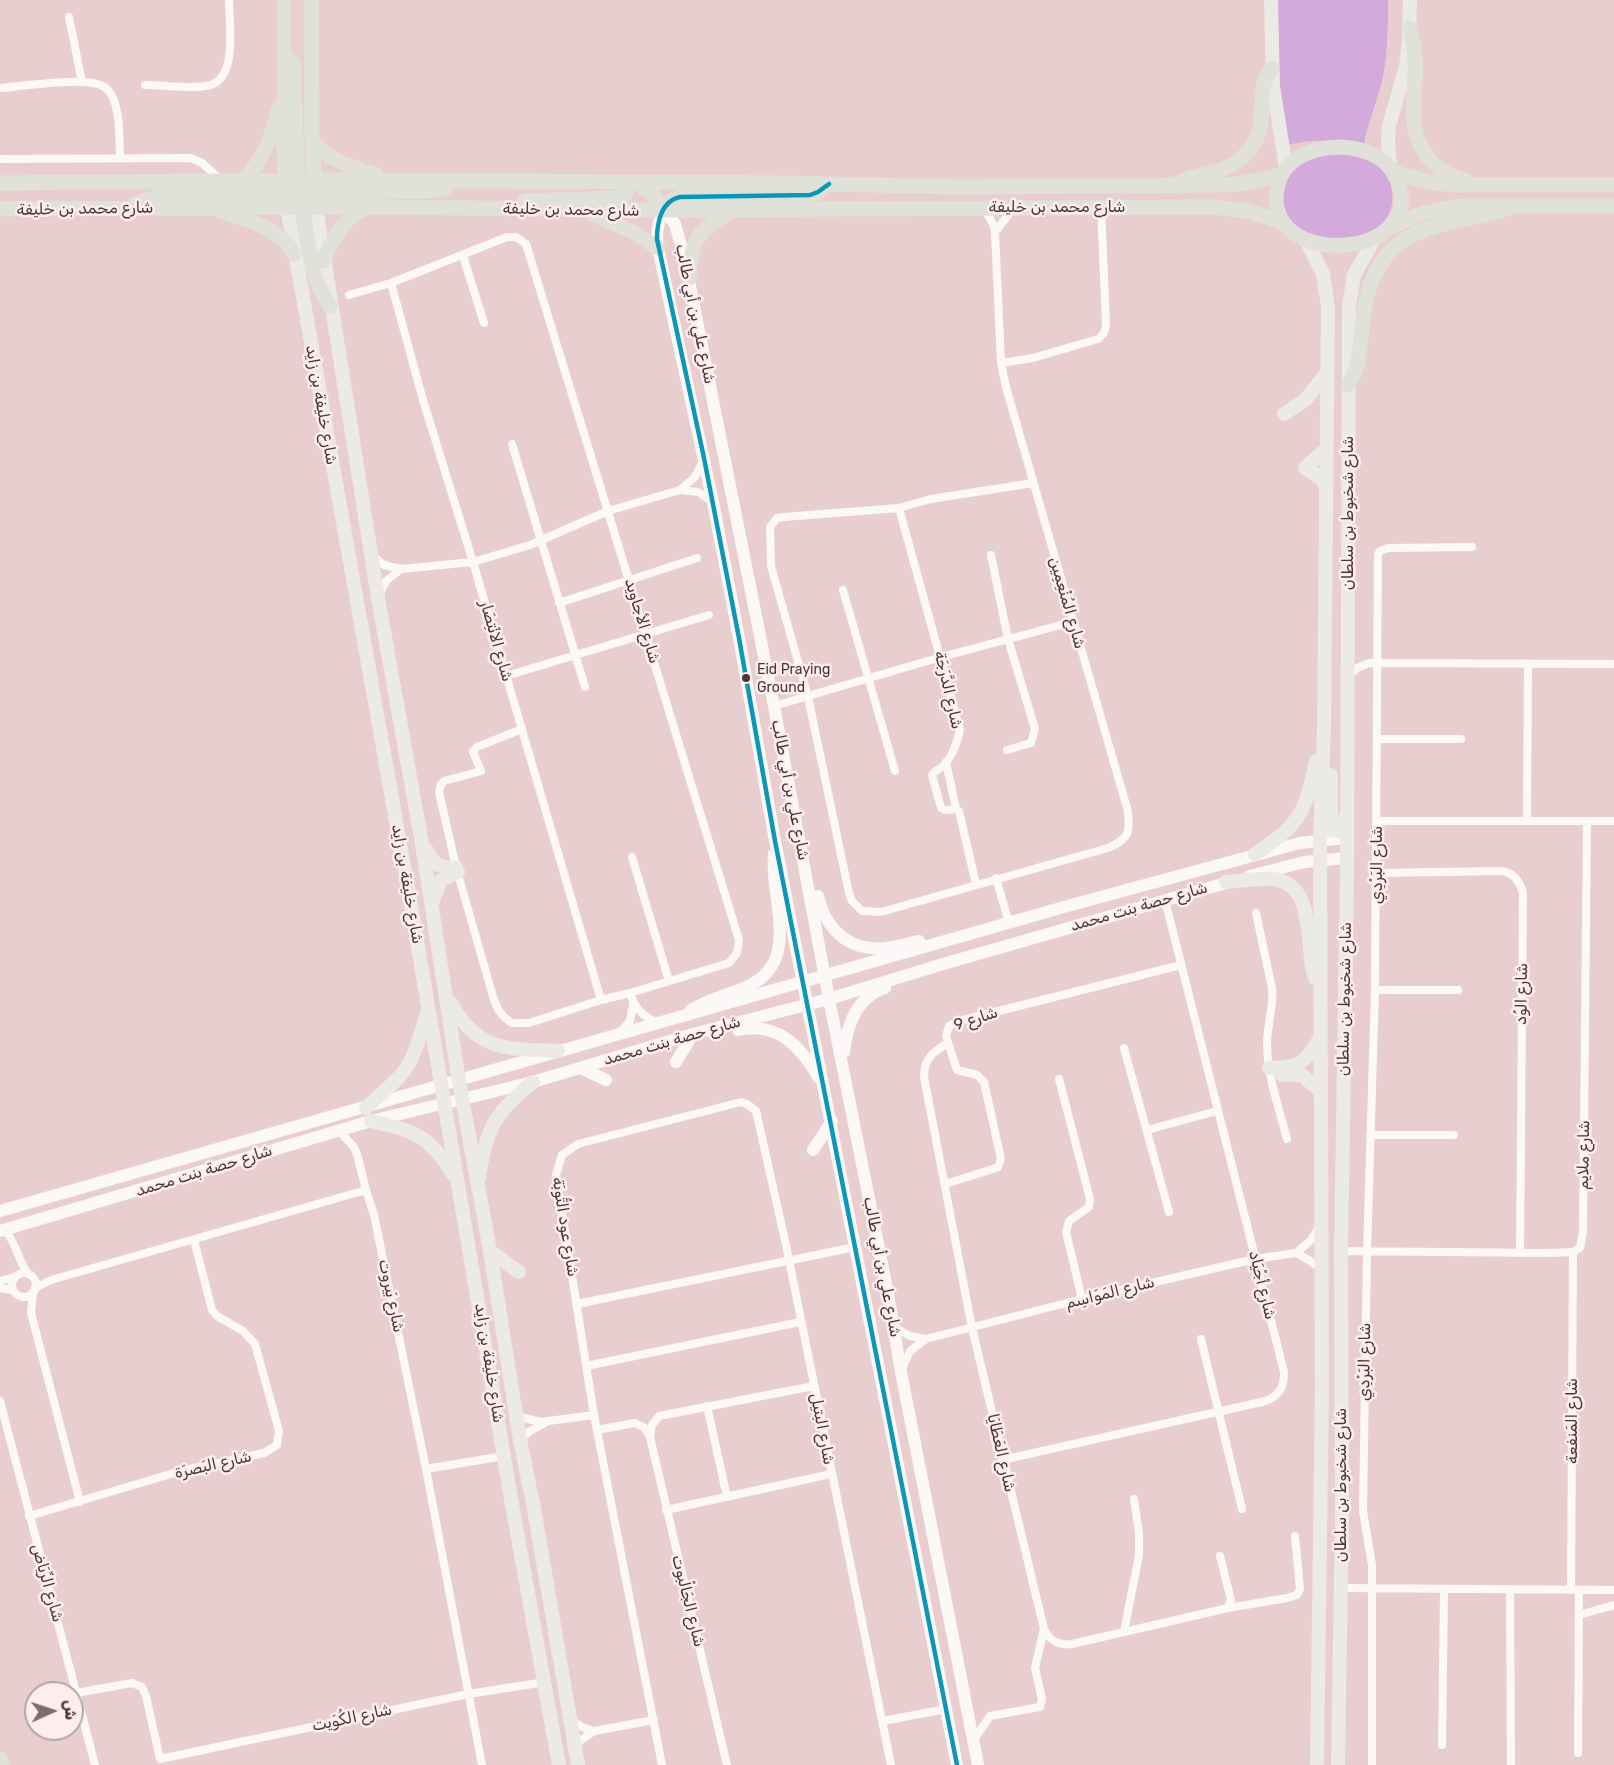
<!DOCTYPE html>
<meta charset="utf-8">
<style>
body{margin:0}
#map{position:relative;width:1614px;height:1765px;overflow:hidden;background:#e9ced0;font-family:Rubik,"Noto Sans Arabic",sans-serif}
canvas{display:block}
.north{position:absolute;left:24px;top:1681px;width:60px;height:60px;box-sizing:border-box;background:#fdedef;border:2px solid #b5a4a6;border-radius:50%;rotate:87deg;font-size:16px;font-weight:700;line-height:24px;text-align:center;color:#4a3638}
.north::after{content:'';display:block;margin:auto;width:21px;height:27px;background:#826b6d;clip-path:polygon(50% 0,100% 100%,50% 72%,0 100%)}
</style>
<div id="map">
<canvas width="1614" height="1765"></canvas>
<div class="north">ش</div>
</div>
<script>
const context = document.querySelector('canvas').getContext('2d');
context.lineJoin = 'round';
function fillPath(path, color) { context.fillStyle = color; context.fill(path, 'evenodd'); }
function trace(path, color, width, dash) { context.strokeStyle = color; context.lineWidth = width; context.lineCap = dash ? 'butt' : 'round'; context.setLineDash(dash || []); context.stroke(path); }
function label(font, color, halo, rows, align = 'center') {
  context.font = font + ' Rubik,"Noto Sans Arabic",sans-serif'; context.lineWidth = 5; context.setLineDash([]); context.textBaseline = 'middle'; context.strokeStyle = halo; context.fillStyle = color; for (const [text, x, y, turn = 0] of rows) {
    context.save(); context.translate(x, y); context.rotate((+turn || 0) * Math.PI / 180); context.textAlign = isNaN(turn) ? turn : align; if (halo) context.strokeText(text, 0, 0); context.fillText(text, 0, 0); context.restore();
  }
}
fillPath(new Path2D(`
 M1274,0H1388C1388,27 1388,54 1382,81C1377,102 1368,122 1364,144C1337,140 1311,138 1284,146L1278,116Z
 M1343,153C1361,157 1370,158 1384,171C1385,172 1389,176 1390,178C1392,181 1391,188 1392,191C1401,255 1281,252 1281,200C1281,190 1288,178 1291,169L1312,157Z`), '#d4a9dc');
trace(new Path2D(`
 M69,17L82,82
 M145,85C165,85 186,89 206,86C239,82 229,24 229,0
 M0,88C23,86 76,78 97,84C103,85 108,89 111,94C121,112 119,138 120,158
 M0,159L191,158L202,163L221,180
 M984,208L994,226L995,232L1001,363L1006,387L1127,808C1131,830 1130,839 1108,848L881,912L862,911L852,901L849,893L808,697L771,566L770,527L777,518L784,517L899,508L931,499L1033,483
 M995,232L1013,209
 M463,256L484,323
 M391,283L423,400L473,562L601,1000
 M349,295L391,283L507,237H516L526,244L739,940L737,953L729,963L630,993L601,1000L529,1023H512L505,1018L499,1011L494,1000L456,867L439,792L441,784L444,781L481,771L473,752L477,747L522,729
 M1001,363L1033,358L1098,339L1104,333L1106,325L1101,207
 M512,444L585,687
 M680,490L695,477L703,461
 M899,508L960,730C958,741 951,759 943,766C939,770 935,770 932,775L941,808L945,810L956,809L959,811L976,884
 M991,555L1008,639L1035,729L1031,743L1007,750
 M373,556L384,565L401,569L473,562L530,545L608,511L680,490L698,492L713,502
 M843,590L895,771
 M379,595L386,581L401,569
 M559,603L697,558
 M506,676L709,615
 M1347,678L1357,668L1369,663L1614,664
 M774,706L941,657L1072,622
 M1378,739H1461
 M946,762L956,809
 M1377,821H1614
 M1527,821L1528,665
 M632,857L669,981
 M1377,873L1502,871C1514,873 1520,882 1523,893L1520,1253
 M996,878L1009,923
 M1256,913L1272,988C1274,1007 1267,1025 1267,1044C1267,1075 1279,1108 1287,1139
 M1375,990H1458
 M630,993C635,1009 643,1017 659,1023
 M620,1032L630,1021L633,1004
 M948,1043C933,1052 924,1058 924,1077L972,1328L1044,1629C1050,1641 1058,1646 1072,1644L1228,1608L1231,1600L1220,1556
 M1124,1048L1169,1212
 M1059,1079L1090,1199L1089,1207L1069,1221L1066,1232L1082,1299
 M1147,1130L1217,1111
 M339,1131L354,1147L357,1154L366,1190L374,1215L426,1469L482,1765
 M1370,1135H1454
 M945,1184L993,1169L998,1167L1001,1159L984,1082L977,1075L957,1070L946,1036L949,1026L959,1021L1181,965
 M5,1230C16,1243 18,1259 27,1273
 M1341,1251L1548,1253L1573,1252L1580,1248L1583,1232L1587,821
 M1296,1253L1309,1260L1321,1269
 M12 1285a12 12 0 1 1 24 0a12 12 0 1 1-24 0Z
 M0,1281L14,1277
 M0,1288L13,1290
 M35,1288L51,1280L366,1190
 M33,1292L31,1313L80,1502
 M577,1304L855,1247
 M894,1327L910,1336L925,1339
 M1201,1339L1242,1509
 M586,1366L800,1322
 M902,1369L910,1351L926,1339L1082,1299L1255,1259L1296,1253L1311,1240L1319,1227
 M0,1401L95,1765
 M707,1406L727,1497
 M516,1416L541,1422L594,1415
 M597,1430L635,1423L645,1428L650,1437L727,1765
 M650,1437L652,1425L659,1416L814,1386
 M520,1440L530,1431L545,1423
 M1002,1460L1266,1401C1280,1395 1284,1387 1284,1372L1165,900
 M426,1469L504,1456
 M666,1510L831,1474
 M29,1516L181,1471L264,1453L277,1445L279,1431L255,1344L243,1331L217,1316L212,1310L194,1240
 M1340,1588L1614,1590
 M1510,1590L1511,1765
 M1571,1590L1573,1252
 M1228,1608L1287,1598L1297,1595L1300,1589L1295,1536
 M1579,1615L1614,1605
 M1124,1632L1139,1555V1533L1134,1499
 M76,1693L132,1683L142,1687L146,1696L160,1759L468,1694L545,1682
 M570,1719L582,1727L594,1731
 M883,1721L946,1709
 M973,1741L990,1716L1040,1707L1042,1699L1035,1668L1044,1629
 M574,1745L594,1731L654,1720
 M1442,1745L1444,1589
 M1578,1753L1579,1590
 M662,1765L594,1415L556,1175L562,1155L578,1144L741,1102L747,1104L756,1111L786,1245L891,1765
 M1372,1765V1565L1363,1511L1367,1252L1375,990L1378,554L1380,551L1388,548L1472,547`), '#fcf8f8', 8);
trace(new Path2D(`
 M1250,876L1304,862L1346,858
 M818,896C824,923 842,946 872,948C888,950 904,944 919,941
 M691,1010C710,998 730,995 750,985C802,960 769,896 774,854
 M738,1030C778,1021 801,1047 819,1078
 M844,1052C847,1025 856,997 885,988
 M676,1062L693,1034
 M581,1068L606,1080
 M813,1150L832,1121
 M0,1211L1071,905L1300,843L1346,838
 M0,1231L371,1121L533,1082L693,1034L829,999L943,964L1233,881
 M957,1765L775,841L739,638L713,502L658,248C656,234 657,223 664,210L675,224L684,256L774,706L829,999L888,1294L901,1372L978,1765`), '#fcf8f8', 12);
trace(new Path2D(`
 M1271,0L1273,86L1286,168
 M1390,167L1388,140L1389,126L1406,66L1409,41L1410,0
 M287,207L412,911L511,1499L559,1765
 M316,207L378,598L421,838L459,1081L490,1251L520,1440L534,1509L578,1765
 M1306,240L1323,274L1328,307L1324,727L1320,840L1322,1389L1317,1765
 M1284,414L1305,400L1326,374
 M1326,486L1321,478L1305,468L1326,449
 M1331,775V830L1338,831L1346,816
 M426,849C433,864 439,869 456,867
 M1255,854C1300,824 1305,814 1316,761
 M1226,882C1241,881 1258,878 1273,879C1318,884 1304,949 1315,978
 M432,903L441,880L458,872
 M451,1003C477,1052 509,1049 558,1051
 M1269,1068C1302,1067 1302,1065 1320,1038
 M1282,1075H1302L1321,1092
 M366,1108C377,1097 390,1087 401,1075C416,1058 421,1031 428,1010
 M371,1121C415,1131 429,1135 453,1174
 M479,1177C486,1129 495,1112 533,1082
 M490,1251L519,1272
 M1338,1765L1342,1512L1341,1251L1347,873L1349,306L1354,275L1374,239`), '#ebeae4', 14);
trace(new Path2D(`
 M284,0V161L287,207
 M311,0L312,140L316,207
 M1410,28C1412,38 1415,49 1415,60C1417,97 1403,133 1433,163C1442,172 1452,177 1465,180
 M293,62L298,180L302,187
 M312,140C328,160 351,167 376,175
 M1339,147C1362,148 1386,155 1396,178C1433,259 1263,272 1277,189C1282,158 1312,148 1339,147Z
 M1393,172L1429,182L1454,185H1614
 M243,180C264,161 272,135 278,109
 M637,182L654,196L664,210
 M1180,182C1197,174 1217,174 1233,164C1280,135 1249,95 1272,68
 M0,183L333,180L782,183L962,187L1229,185L1257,181L1282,174
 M305,196L315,193L425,191L445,189
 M299,198L303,207C308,242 309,277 330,306
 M524,201L617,198L625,194L628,183
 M135,204C183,183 246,203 296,189
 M0,209L369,207L664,210L1213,207L1247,211L1284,223
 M664,210L668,202L680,197L810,195L818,192L829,184
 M221,211C249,221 279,227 294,254
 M593,214L633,232L658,248
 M1390,227L1424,213L1461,206H1614
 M323,261C334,238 342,217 367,208
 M689,278C692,237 697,232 730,212
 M1348,385C1361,368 1360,339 1363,318C1376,218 1441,230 1515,206
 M0,1759L2,1765`), '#e0e1d8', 15);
trace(new Path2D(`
 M829,184L818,192L810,195L680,197C661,201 657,223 657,239L704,458L739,638L775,841L957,1765`), '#0b98b8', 4.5);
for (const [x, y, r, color] of [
 [746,678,5,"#4a3638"]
]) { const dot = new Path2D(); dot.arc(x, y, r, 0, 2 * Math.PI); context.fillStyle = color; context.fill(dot); trace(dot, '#fdedef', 2); }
label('14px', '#4a3638', '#fdedef', [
 ["Eid Praying",757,670],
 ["Ground",757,688]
], 'left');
label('16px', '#4a3638', '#fdedef', [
 ["شارع محمد بن خليفة",1057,207],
 ["شارع محمد بن خليفة",85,209,-1],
 ["شارع محمد بن خليفة",571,210,1],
 ["شارع علي بن أبي طالب",695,314,78],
 ["شارع خليفة بن زايد",321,405,80],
 ["شارع شخبوط بن سلطان",1348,513,-90],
 ["شارع المُنْعِمِين",1067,603,74],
 ["شارع الأجاويد",642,621,73],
 ["شارع الانْتِصَار",496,641,74],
 ["شارع الدَّرَجَة",948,690,77],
 ["شارع علي بن أبي طالب",790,790,79],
 ["شارع البَرْدِي",1377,865,-90],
 ["شارع خليفة بن زايد",407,884,80],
 ["شارع حصة بنت محمد",1139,907,-16],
 ["شارع الوُد",1522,994,-89],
 ["شارع شخبوط بن سلطان",1345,999,-89],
 ["شارع 9",976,1019,-18],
 ["شارع حصة بنت محمد",672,1041,-16],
 ["شارع ملايم",1584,1155,-89],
 ["شارع حصة بنت محمد",204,1171,-17],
 ["شارع عود التُّوبَة",565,1227,81],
 ["شارع علي بن أبي طالب",882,1267,79],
 ["شارع أجْيَاد",1262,1285,76],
 ["شارع المَوَاسِم",1110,1293,-14],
 ["شارع بَيروت",391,1296,78],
 ["شارع البَرْدِي",1365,1362,-89],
 ["شارع خليفة بن زايد",489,1363,81],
 ["شارع المَنفعة",1572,1421,-90],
 ["شارع البتيل",822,1429,79],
 ["شارع العَطَايَا",1001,1453,77],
 ["شارع البَصرَة",213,1465,-13],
 ["شارع شخبوط بن سلطان",1341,1485,-90],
 ["شارع الرِّيَاض",47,1583,74],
 ["شارع الجَالْبوت",688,1601,76],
 ["شارع الكُوَيت",352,1718,-12]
]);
</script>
